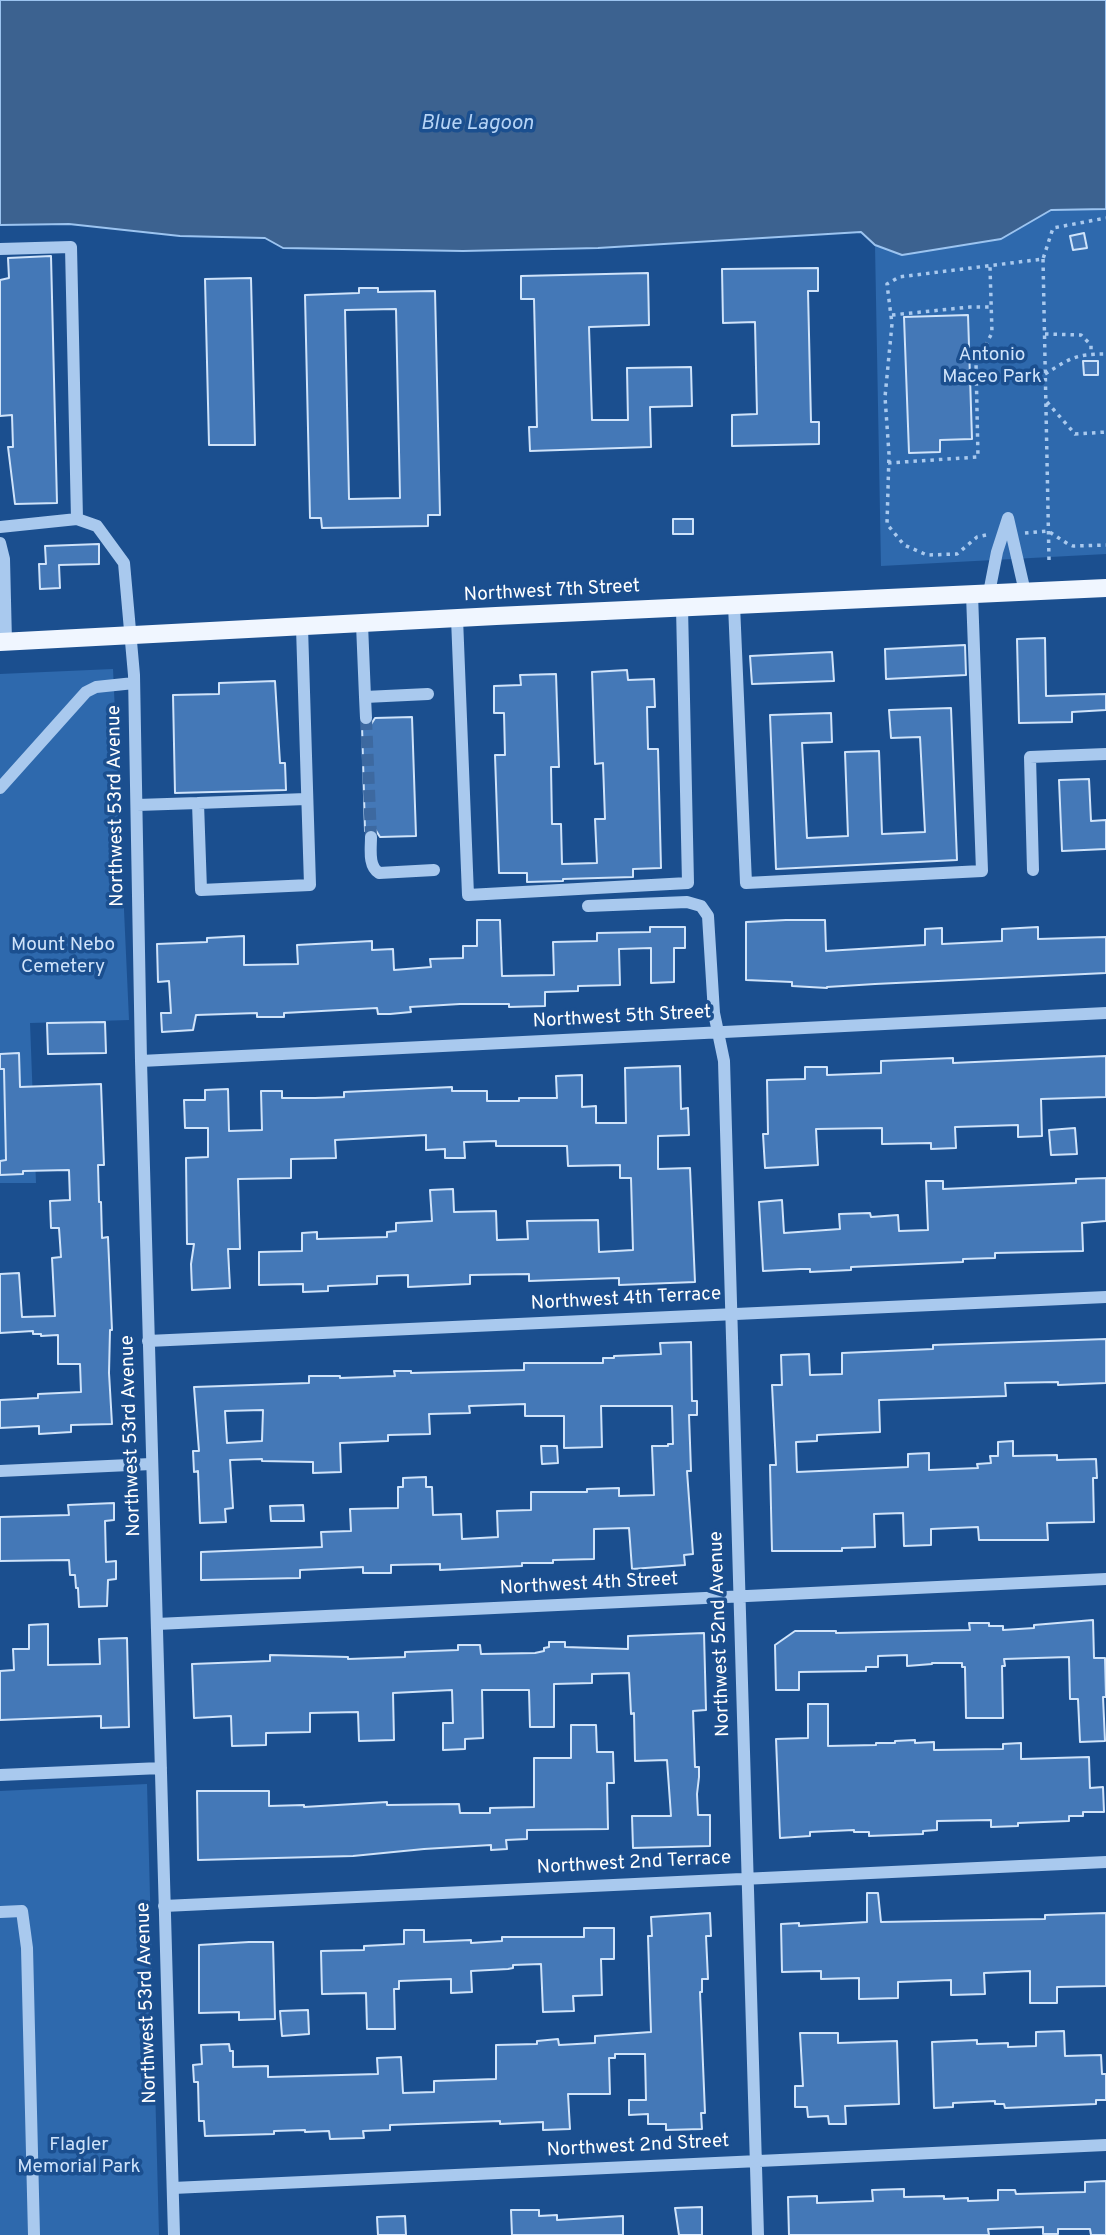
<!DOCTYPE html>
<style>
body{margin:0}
canvas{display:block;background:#1b4f8f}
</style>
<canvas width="1106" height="2235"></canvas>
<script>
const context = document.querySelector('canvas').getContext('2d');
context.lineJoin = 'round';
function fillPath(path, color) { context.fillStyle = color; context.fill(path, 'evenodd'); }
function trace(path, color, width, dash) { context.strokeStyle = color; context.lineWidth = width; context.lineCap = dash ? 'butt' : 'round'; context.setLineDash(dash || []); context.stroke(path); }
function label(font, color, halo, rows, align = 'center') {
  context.font = font + ' Overpass,sans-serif'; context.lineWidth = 7; context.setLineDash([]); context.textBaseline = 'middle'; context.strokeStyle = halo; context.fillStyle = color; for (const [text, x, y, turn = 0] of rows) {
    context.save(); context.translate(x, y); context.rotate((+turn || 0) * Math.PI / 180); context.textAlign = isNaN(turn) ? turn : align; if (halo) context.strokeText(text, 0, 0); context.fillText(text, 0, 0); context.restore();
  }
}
fillPath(new Path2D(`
 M1106,209V554L881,566L875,245L902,255L1001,239L1051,210Z
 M113,669L129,1020L30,1023L36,1183H0V674Z
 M147,1784L159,2235H0V1791Z`), '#2e69ad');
const water = new Path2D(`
 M0,0H1106V209L1051,210L1001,239L902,255L875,245L861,232L598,248L463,251L283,248L265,238L180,236L69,224L0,225Z`);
fillPath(water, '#3c6290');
trace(water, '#9cc4f0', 2);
const building = new Path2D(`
 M1084,233L1087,248L1073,250L1070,236Z
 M51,256L57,503L15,504L8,447H13L12,415L0,416V280L9,278L8,258Z
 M818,268V291H808L811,422H819V444L732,446V415L757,414L755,322L723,323L722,269Z
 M648,273L649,325L589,327L592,420H628L627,368L691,367L692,406L650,407L651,447L530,451L529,427H537L534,299H521V276Z
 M251,278L255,445H209L205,279Z
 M359,288H378V292L435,291L440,515H428V526L322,528L321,518H310L305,295L359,293ZM396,309L400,498L349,499L345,310Z
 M968,315L972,439L940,440V452L909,453L904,317Z
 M1083,361H1098V375H1084Z
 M673,519H693V534H673Z
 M99,544V564L59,565L60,588L40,589L39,564H46L45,546Z
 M1045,638L1046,696L1106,694V710L1072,712V722L1019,723L1017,639Z
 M965,645L966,675L886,679L885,649Z
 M832,652L834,681L752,684L750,656Z
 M627,670L628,680L654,679L655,707H647L648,749H658L661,868L633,869V877L563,879V881L527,882V873H499L495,755H505L504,713H494V686L521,685L520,675L556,674L559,767H551L552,824H561L562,864L597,863L595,819H605L603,763L595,764L592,672Z
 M275,681L280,763H285L286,790L175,793L173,695L219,694V683Z
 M951,708L957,860L776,869L770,715L831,713L832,742L802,743L807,838L848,836L845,752L879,751L882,834L925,832L920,737L891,738L889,710Z
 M412,717L416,836L380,837L375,829L371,828L365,831L362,725L370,726L375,718Z
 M1089,779L1091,821L1106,820V849L1062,851L1059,780Z
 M477,920H500L502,976L554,975L553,942L597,941V933L650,932V927H685V948H674V982L651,983V948L619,949L620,985L578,986V991L545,992V1006L509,1007V1004H460L410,1007L411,1012L390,1014H378L377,1008L284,1013V1017H257V1013L196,1015L193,1030L162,1032L161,1013H171L169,981L158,982L157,944L207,942V938L244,936V965L298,964L297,945L372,941V950L393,949L394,970L431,967L430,959L463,958V946H477Z
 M786,920H825L826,951L925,945V929L942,928V944L1002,941V929L1038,927V939L1106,937V973L875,984L827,987V988L792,986V982L746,980V922Z
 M105,1022L106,1053L48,1054L47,1023Z
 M19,1053L20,1087L101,1084L104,1165H98L99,1202H101L102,1238L108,1237L112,1330H110L109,1373L112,1424L71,1425V1432L39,1434V1426L0,1428V1400L38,1398V1394L81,1392L80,1364H58V1335L41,1336V1334H33V1331L0,1333V1274L19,1273L22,1317L55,1316L52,1258L61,1257L59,1228H51L50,1201L70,1200L69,1170L23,1171V1174L0,1175V1161L6,1160L4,1069H0V1054Z
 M1106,1056V1097L1041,1099L1042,1136L1018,1137V1125L955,1127L956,1148L931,1149V1143L882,1144V1128L816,1129L818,1165L765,1168L763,1134H768L767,1080L805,1079V1067H827V1075L881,1073V1061L953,1058V1063Z
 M680,1066L681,1109L688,1108L689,1135L658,1136V1169L690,1168L695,1282L619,1285V1278L529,1281V1274L470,1275V1284L408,1287V1275L377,1276V1284L328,1286V1291L303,1292V1284L259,1285V1252L302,1251V1233L317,1232V1239L387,1237V1232L396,1231V1223L432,1221L430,1190L453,1189L454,1212L496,1211L497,1240L528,1239L527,1221L598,1220L599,1252L633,1250L631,1178H620V1165L568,1166L567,1146H496V1141L464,1142L465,1158H445V1149L426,1150V1135L335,1140L336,1158L291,1159V1178L238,1179L240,1249H228L230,1288L192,1290L191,1264L194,1244H187L186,1158L208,1157V1128H185L184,1100H205V1090L228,1089L229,1131L262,1130L261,1091H282V1098H315L344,1097V1092L452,1087V1091H487V1101H519V1098H557L556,1076L582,1075V1107L596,1106V1123H626L625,1068Z
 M1075,1128L1077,1154L1051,1155L1049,1130Z
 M1106,1178V1221L1082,1223L1083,1251L995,1253V1258L963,1259V1262L851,1267V1270L810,1272V1269H800L763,1271L759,1202L782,1200L784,1233L840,1229L839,1214L870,1213L871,1217L898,1215L899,1231L928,1230L926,1181H943V1189L1076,1183V1179Z
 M1106,1339V1383L1058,1385V1382L1005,1383L1006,1396L879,1400L880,1432L817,1435V1441L796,1442L797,1472L908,1467V1454L929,1453V1470L978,1468L977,1464L991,1463L990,1456H998V1442L1013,1441V1456L1057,1455V1460L1096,1459L1097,1478H1093L1094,1522L1047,1523L1048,1540H979L978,1527L931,1529V1545L904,1546L903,1513L874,1514L875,1547L842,1548V1551H772L770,1465H776L772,1385H782L781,1355L809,1354L810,1375L842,1374V1353L933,1349V1345Z
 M691,1342L692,1401H697V1415H689L691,1471H687L693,1554L684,1555L685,1565L632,1569L629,1528L594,1529V1559L553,1560V1563H522V1566L440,1570V1564L391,1565V1573H363V1567L300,1570V1578L201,1580V1552L322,1547L321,1532L351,1531L350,1509L398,1508V1487H403V1478L426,1477V1487H432L433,1515L461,1514L462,1539L498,1537L497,1511L531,1510V1492H587V1489L619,1488V1496L654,1495L652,1446H668V1444H673L672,1406H601L602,1447L564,1448V1416H525V1404L469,1406L470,1413L429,1414L430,1434L388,1435V1441L340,1443L341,1472L313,1473V1462L262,1461V1459L230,1460L233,1508L225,1509L226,1522L200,1523L198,1471L194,1472L193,1451H199L194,1387L309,1383V1376H340V1378L395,1376L394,1371H411V1373L524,1370V1363H603V1358H614V1356L661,1354L660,1343ZM263,1410L262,1441L227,1443L225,1411Z
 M541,1446H557L558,1463L542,1464Z
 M114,1503V1520L105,1521L106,1562L116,1561V1579L108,1580L107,1606L79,1607L78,1588H76L75,1575H70L69,1560L0,1561V1517L69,1515L68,1505Z
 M303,1505L304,1521H271L270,1506Z
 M1093,1620L1094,1658H1105L1106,1697H1103L1105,1741L1080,1742L1078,1699H1070L1069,1657L1004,1659L1005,1666H1002L1003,1718H966L965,1667H962V1663H932V1664L907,1666V1655L878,1656V1667H866V1671L799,1672V1690H776L775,1645L795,1631H836V1633L970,1630L969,1623H989V1626H1003V1630L1034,1628V1625Z
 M48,1624V1665L100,1664L99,1639L127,1638L129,1727L101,1728V1716L0,1720V1671L14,1670L13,1649H29V1625Z
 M704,1633L706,1710L693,1711L695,1767H699V1777L697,1794L698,1815H710V1846L633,1848L632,1816H671L667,1760L635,1761L634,1713L631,1714L629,1673L592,1674V1683L554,1684V1727H530L529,1690H482L483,1738L465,1739V1749L443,1750V1723H453L452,1690L393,1693L394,1740L359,1741L358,1712L310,1713V1732L266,1733V1745L232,1746L231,1716L194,1718L192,1664L270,1661V1655L348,1657V1659L405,1657V1652L458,1650V1645H480L481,1654L535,1653L544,1651V1648L549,1647V1642H565V1647L628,1649V1636Z
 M808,1704H828V1746L876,1745V1743H895V1741L915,1740V1743L934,1742V1750L1003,1749V1744L1021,1743V1759L1089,1757L1090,1788L1103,1787L1104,1812H1083V1816H1069V1821L1018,1823V1826L991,1827V1820L937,1821V1830L923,1831V1834L869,1836V1832H854V1830L810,1832V1836L780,1838L776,1739L808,1738Z
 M571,1725H596L597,1752H613L614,1783H607L608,1829L527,1830V1839L506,1840L507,1849L491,1850V1845L424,1849L353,1856L198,1860L197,1791H269V1806L304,1805V1807L387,1802V1805L459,1804L460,1813H490V1808L534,1807V1758H571Z
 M867,1893H878L881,1922L1045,1919V1915L1106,1913V1986L1057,1987V2003H1030V1971L984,1973L985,1994L951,1995V1980L898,1982V1998L859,1999V1978L821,1979V1971L782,1972L781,1924L799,1923V1926L867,1922Z
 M710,1913L711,1936H706L708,1979H702V1992H700L705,2113H701L702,2129L666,2130V2124H648V2114L629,2115V2100H646L645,2054H615V2058H609L610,2094H568L570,2129L543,2130V2122L500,2124V2121L390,2125V2130L363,2131L364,2138L330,2139L329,2131L305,2132V2130L274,2131V2134L205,2136L204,2121H199L198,2082H194L193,2065L202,2064L201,2045L229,2044L230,2051H233V2067L268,2066V2077L378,2074L377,2058L401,2057L403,2093L434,2092V2081L496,2079V2045L537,2044V2041L558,2039L559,2045L595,2043V2036L651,2032L648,1936H652L651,1917Z
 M584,1928H614V1959H601L602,1995L573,1996L574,2011L543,2012L541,1964L513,1965V1968L508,1969L471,1971L472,1992L451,1993V1979L399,1981V1989H394L395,2029H367L366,1993L322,1994L321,1951L364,1950V1946L404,1944V1930H424V1942L471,1940V1943L502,1941V1937H584Z
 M249,1942H273L275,2019L239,2020V2012L199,2013V1945Z
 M308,2010L309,2034L282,2036L280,2011Z
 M1064,2031L1065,2056L1101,2055L1102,2074H1106V2100H1096V2104L1005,2108L1004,2104H995V2101L953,2103V2107L934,2108L932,2042L977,2040V2044L1008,2043V2047L1036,2046V2032Z
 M800,2033H838V2043L897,2041L899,2104L845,2106L846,2124H829L828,2116L808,2117L807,2107H795V2086H803Z
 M1106,2181V2235H1091L1090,2229H1058V2234H1043V2227L988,2229L989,2235H789L788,2197L817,2196V2203L873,2201L872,2190L904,2189V2197L944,2196V2199L968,2198V2201L998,2200V2190H1015L1016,2194L1085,2192V2182Z
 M702,2207V2235H679L675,2208Z
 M511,2210H539V2216L557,2215V2220L623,2216V2235H512Z
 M405,2216L406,2235H378L377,2217Z`);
fillPath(building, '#4478b7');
trace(building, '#cfe3fa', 2);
trace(new Path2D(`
 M366,718L371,837`), '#3d69a0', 12, [12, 6]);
trace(new Path2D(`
 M1043,259L1049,560
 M892,315L970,307H991
 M1045,334L1081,335L1091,345V354
 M1045,374C1071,358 1075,354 1106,354
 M1047,402L1075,434L1106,432
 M888,463L978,457L976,363L992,333L990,267
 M1025,533L1048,531L1068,544L1073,546L1106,545
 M986,535L977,537L957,554L927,555L904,545L887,524L889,454L885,397L892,324L887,284L899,277L1043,259L1053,228L1106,218`), '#a9c9ee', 3.5, [3.5, 5]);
trace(new Path2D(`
 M0,249L71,247L77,519L97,526L124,563L134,675L141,1061L174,2235
 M0,527L77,519
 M0,543L4,559L6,642
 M989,593L997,552L1008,518L1025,592
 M734,605L746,883L982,871L972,594
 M457,618L468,895L688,883L682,607
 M362,624L365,697L428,694
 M365,697L366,718
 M0,788L86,692L96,687L134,683
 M198,803L306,799
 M137,805L198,803L201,890L310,885L302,627
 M371,837C371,849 368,866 379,873L434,870
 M1033,870L1030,757L1106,754
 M588,906L687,902L701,906L708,916L714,1013L724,1061L758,2235
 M141,1061L1106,1013
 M148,1341L1106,1297
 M0,1471L151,1464
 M157,1624L1106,1579
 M0,1775L161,1768
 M164,1906L1106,1862
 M0,1912L22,1911L27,1948L34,2235
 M173,2188L1106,2145`), '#a9c9ee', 12);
trace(new Path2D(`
 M0,642L496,616L1106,588`), '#f0f6ff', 18);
label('19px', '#cfe3fa', '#1b4f8f', [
 ["Antonio",992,356],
 ["Maceo Park",992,378],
 ["Mount Nebo",63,946],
 ["Cemetery",63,968],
 ["Flagler",79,2146],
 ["Memorial Park",79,2168]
]);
label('19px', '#fff', '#1b4f8f', [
 ["Northwest 7th Street",552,592,-3],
 ["Northwest 53rd Avenue",117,806,-91],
 ["Northwest 5th Street",622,1018,-3],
 ["Northwest 4th Terrace",626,1300,-3],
 ["Northwest 53rd Avenue",132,1436,-92],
 ["Northwest 4th Street",589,1585,-3],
 ["Northwest 52nd Avenue",721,1634,-92],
 ["Northwest 2nd Terrace",634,1864,-3],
 ["Northwest 53rd Avenue",148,2003,-92],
 ["Northwest 2nd Street",638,2147,-3]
]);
label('italic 21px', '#b5d3f5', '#1b4f8f', [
 ["Blue Lagoon",477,125]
]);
</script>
